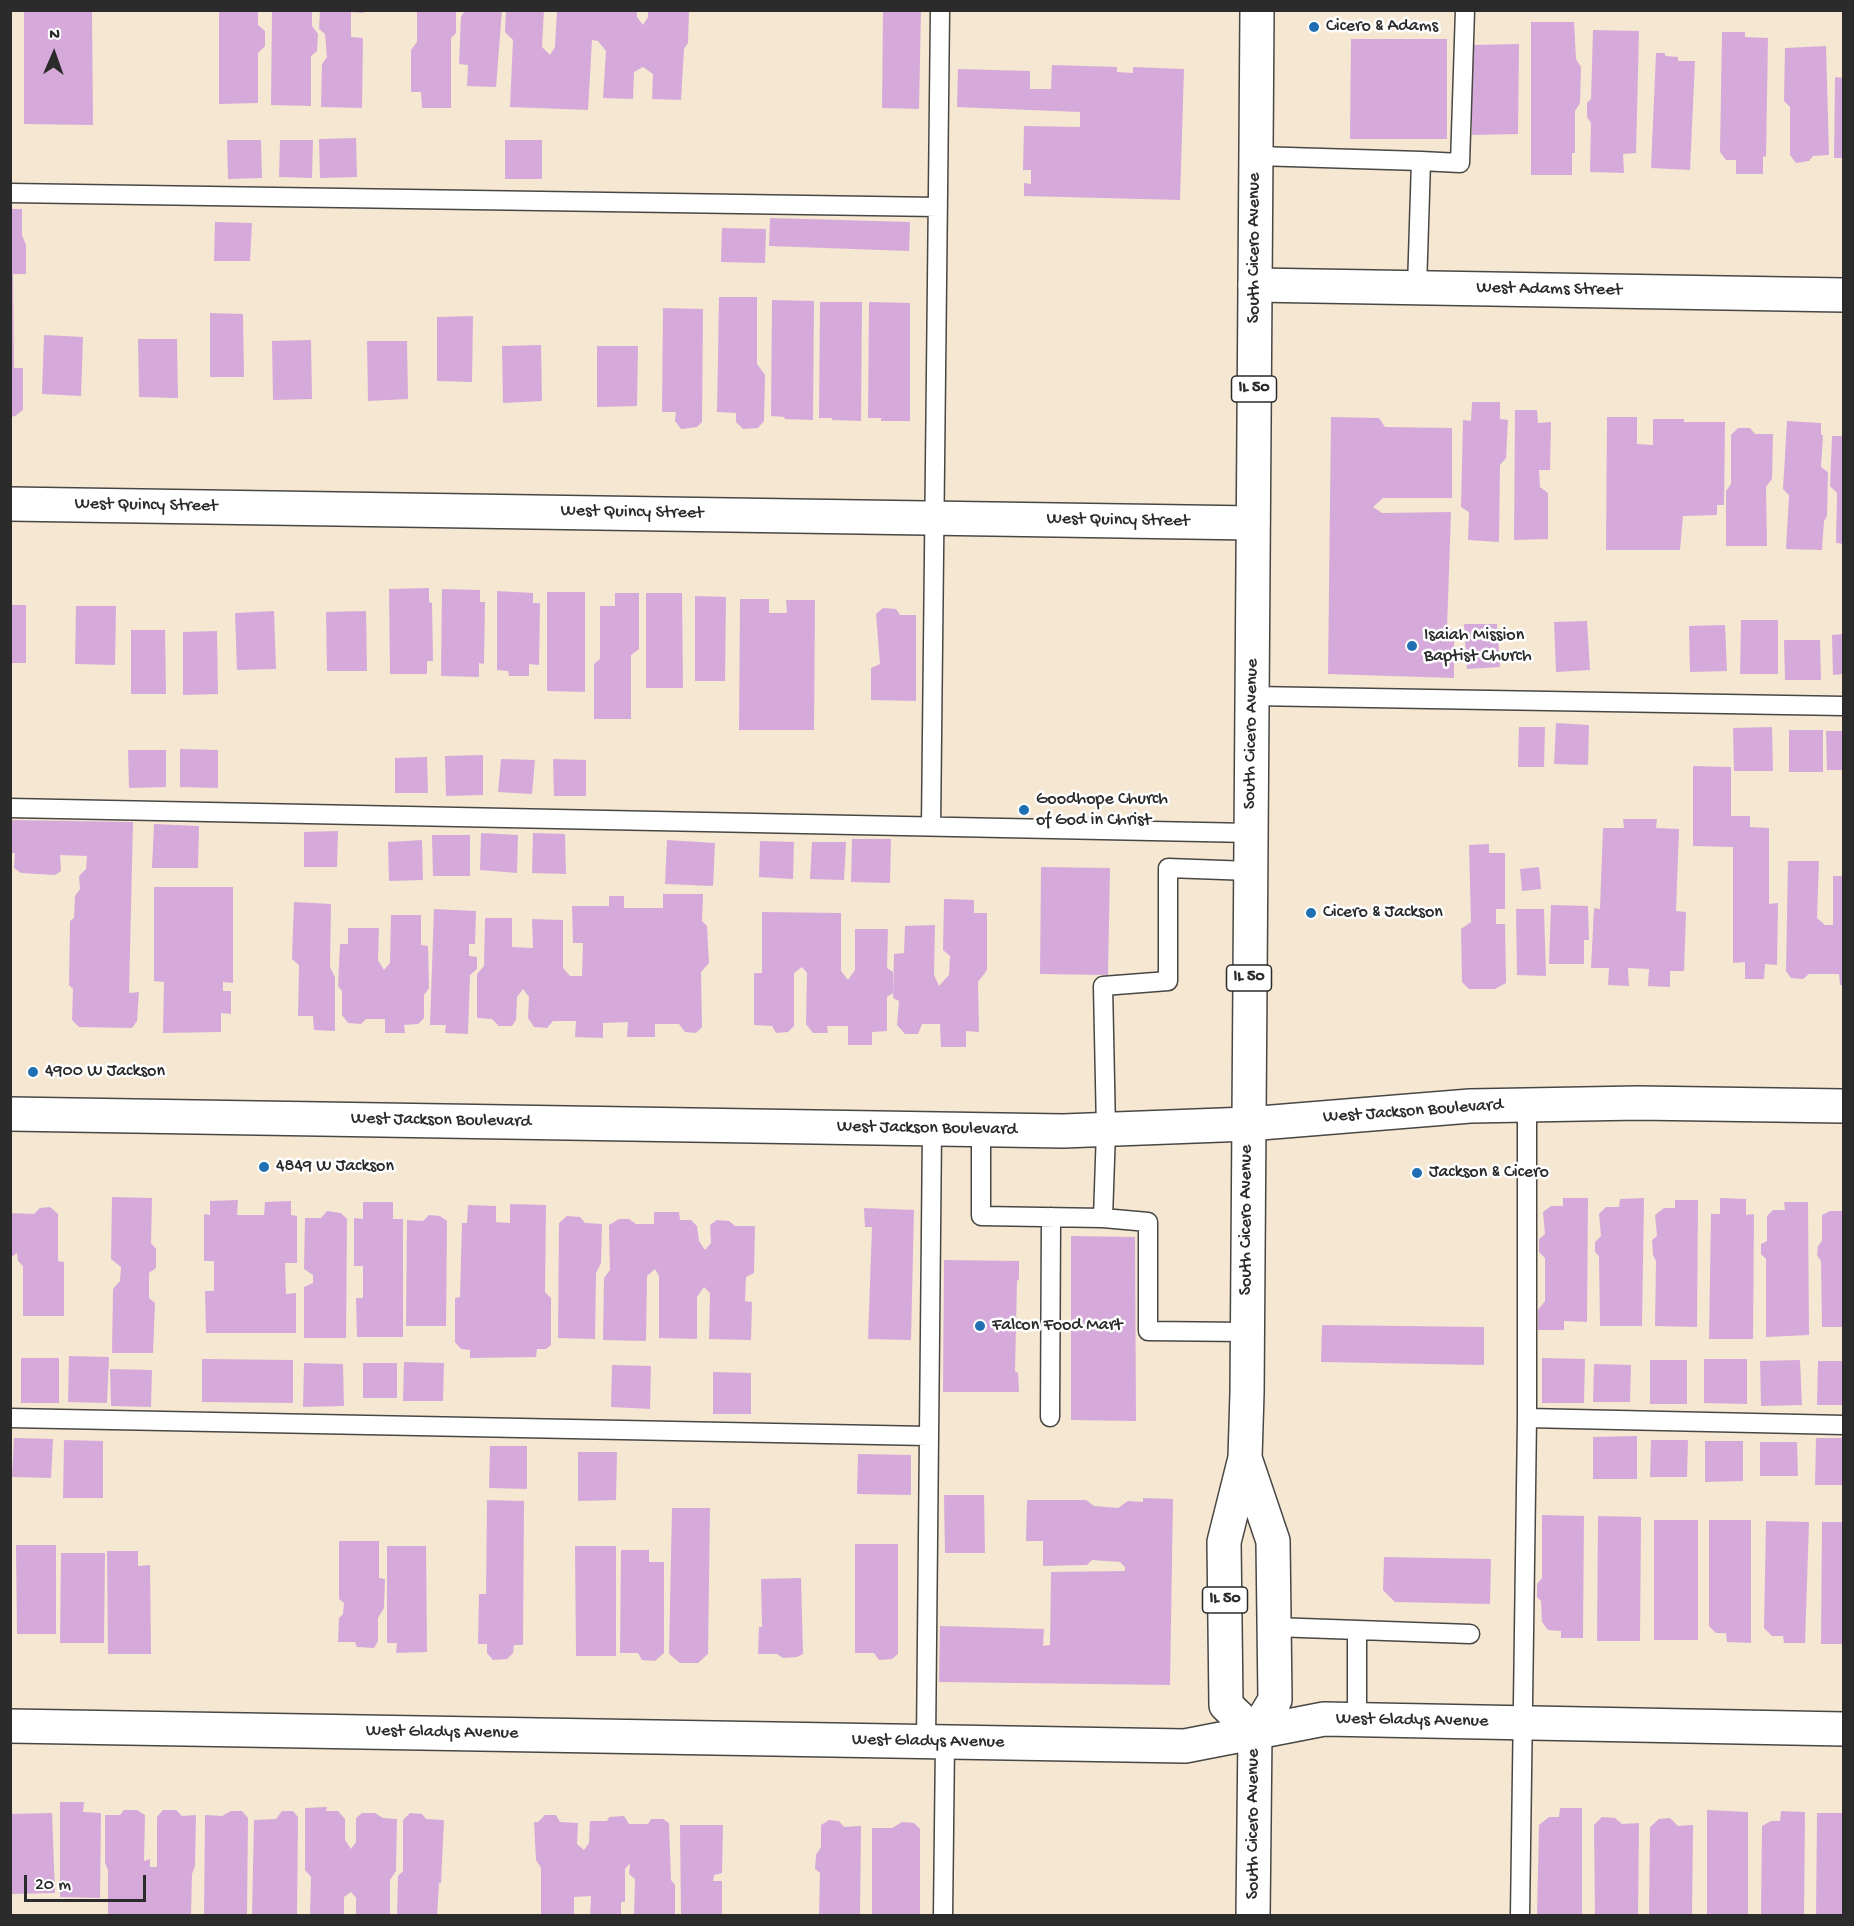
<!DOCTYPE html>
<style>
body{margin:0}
#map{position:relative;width:1854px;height:1926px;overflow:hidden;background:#f5e7d1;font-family:"Gochi Hand",sans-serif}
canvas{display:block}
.frame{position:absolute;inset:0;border:12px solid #2b2b2b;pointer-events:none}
.north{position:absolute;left:24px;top:24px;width:60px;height:60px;-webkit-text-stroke:4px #fff;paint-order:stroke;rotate:2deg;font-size:16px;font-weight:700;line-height:24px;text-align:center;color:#2b2b2b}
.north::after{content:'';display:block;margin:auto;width:21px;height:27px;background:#2b2b2b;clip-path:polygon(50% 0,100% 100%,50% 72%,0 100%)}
.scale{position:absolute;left:24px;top:1875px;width:122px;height:27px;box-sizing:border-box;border:3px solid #2b2b2b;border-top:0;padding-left:8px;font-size:18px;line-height:21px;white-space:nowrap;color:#2b2b2b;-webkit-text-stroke:4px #fff;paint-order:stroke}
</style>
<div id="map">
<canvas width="1854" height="1926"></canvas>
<div class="frame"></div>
<div class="north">N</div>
<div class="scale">20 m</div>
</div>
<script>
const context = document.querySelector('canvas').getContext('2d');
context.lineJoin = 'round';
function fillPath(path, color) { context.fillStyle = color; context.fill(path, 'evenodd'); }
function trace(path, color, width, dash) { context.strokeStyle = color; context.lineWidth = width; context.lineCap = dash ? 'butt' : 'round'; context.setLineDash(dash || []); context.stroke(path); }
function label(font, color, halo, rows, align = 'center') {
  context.font = font + ' "Gochi Hand",sans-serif'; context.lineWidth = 5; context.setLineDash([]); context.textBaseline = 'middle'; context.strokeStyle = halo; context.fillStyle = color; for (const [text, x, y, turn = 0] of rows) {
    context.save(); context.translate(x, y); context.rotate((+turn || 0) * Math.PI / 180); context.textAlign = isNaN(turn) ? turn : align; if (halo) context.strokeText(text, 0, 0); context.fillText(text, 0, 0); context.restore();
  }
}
fillPath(new Path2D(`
 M24,10H92L93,125L24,124Z
 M219,10H258V25L265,31V46L258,53V103L219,104Z
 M272,10H312V26L318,34L317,51L311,56V106L271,105Z
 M320,10H365L364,13L351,12V37L363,38L362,108L321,107L322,64L327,57L325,34L319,29Z
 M417,10H456V33L451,38V108H422L421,92H411V50L417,42Z
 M465,10H502L496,87L467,86L468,65L459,64L461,17Z
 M506,10H544L542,47L550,55L555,47L557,10H637V17L643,25L648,17V10H689L688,43L684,49L681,100L652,99L653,74L643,67L634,72L633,99L603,98L606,51L598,41L592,40L588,110L510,107L513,40L505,32Z
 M883,10H921L919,109L882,108Z
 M1531,22H1574L1576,59L1581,67L1580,103L1575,111V153H1572V175H1531Z
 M1593,30L1639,31L1636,153L1623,154L1624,173L1590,172L1591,123L1587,117V103L1591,99Z
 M1722,32H1745V37L1768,38L1766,157L1763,156V174H1736V160H1726L1720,152Z
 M1351,39H1447V139H1350Z
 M1519,44L1518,134L1472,135V45Z
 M1826,46L1829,155L1813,156L1809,161L1796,163L1790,155V107L1784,101L1785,48Z
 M1656,53H1665V56L1678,57V61H1695L1690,170L1651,168Z
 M1052,65L1117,67V72L1133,73V67L1184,69L1180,200L1024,196V183L1031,184V170H1023L1024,126L1080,127V112L957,107L958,69L1030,71V89H1051Z
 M1835,77L1844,78V158H1834Z
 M356,138L357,177L320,178L319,139Z
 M227,140H261L262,178L228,179Z
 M280,140H313L312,178L279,177Z
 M505,140H542V179H505Z
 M10,209H22V235L26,245V274H13L14,368H23V410L15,416L10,417Z
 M770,218L910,222L909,251L769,246Z
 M215,222L252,223L250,261H214Z
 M722,228L766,229L765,263L721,262Z
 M719,297H757V364L765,375L764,421L758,428L743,429L736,422V413L717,412Z
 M772,300L814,301L813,420L785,419L784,417L771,416Z
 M820,302H862L861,421L832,420V418H819Z
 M869,302L910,303V421H881V418H868Z
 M663,308L703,309L702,422L697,427L681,429L675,421L676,412H662Z
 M210,313L243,314L244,377H210Z
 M473,316L472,382L437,381V317Z
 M44,335L83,337L81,396L42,394Z
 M138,339H177L178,398L139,397Z
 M311,340L312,399L273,400L272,341Z
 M367,341H407L408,399L368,401Z
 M541,345L542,401L503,403L502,346Z
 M597,346H638L637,406L597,407Z
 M1472,402H1500V419L1508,420L1506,458L1500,465L1499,542L1468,540L1469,512L1461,507L1463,420L1471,421Z
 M1515,410H1537L1538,423L1551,422L1550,470H1539L1540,487L1548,493V539L1514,540Z
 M1331,417L1379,418L1385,427L1452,428V498H1383L1373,507L1382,513L1451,512L1447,629H1454V678L1328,674Z
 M1607,417H1637V444L1653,445V419H1684V422H1725L1724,505H1717V515L1683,516L1680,550H1606Z
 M1787,421L1821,423V435H1823L1821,467L1828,472L1827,516L1824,521L1822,550L1786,549L1789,495L1783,489Z
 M1738,428H1750L1755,434H1773L1772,479L1766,487L1767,546H1726V491L1731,484V435Z
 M1832,436H1844V544L1836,543L1837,493L1830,486Z
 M429,588V602L432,603L433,661H427V674H390L389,589Z
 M442,589L480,590V602H485L484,664L479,663V677L441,676Z
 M497,591L533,593V603H540L539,665L529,664V676H509L508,671L497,670Z
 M547,592H585V692L547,691Z
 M615,593H639V649L631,655V719H594V664L600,659V606H615Z
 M646,593H682L683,688H646Z
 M695,596L726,597L725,681H695Z
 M740,599H769V613H787L786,600H815L814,730H739Z
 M10,605H26V663H10Z
 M76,606H116L115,665L75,664Z
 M883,608L896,609L900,615H916V701L871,700V668L880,664L876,614Z
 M274,611L276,669L237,670L235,613Z
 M366,611L367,671H327L326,612Z
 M1741,620H1778V674H1740Z
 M1587,621L1590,670L1556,672L1554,622Z
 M1464,624H1497L1500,667L1467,669Z
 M1725,625L1727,671L1690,672L1689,626Z
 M131,630H165L166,694H131Z
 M217,631L218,694L183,695V632Z
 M1844,634V674L1833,675L1832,635Z
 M1784,640H1820L1821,680H1785Z
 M1556,723L1589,725L1588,765L1554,764Z
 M1519,727H1545L1544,767H1518Z
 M1772,727L1773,771H1734L1733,728Z
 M1789,730H1823V772H1789Z
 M1826,731H1844V770H1827Z
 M180,749L218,750V788L180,787Z
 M128,750H166V787L129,788Z
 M483,755V795L446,796L445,756Z
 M427,757L428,793H395V758Z
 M501,759L535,760L532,794L498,792Z
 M553,759L586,760V796H554Z
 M1693,766L1731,767V816H1750V827L1769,828V904L1778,903L1777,965L1765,964L1764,979H1745V962L1733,963V847L1693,846Z
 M1623,819H1657L1656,828L1679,829L1676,911L1686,912L1684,971H1670V987L1648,986L1649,969L1628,968L1629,986L1608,985L1609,968H1591L1594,908L1600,909L1603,828H1624Z
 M10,820L133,822L129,993L139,992L137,1021L132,1028L79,1027L72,1020L73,989L69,985L70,921L74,918L75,896L80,889L79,876L86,869L87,856L60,855L61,871L55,875L21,873L14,868L15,853H10Z
 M154,824L199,826L198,868H152Z
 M338,831L337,867H304V832Z
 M481,833L518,835L517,873L480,870Z
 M533,833L565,834L566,874L532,873Z
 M432,835H470V876H433Z
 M852,839H891L890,883L851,882Z
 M422,840L423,880L389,881L388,842Z
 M667,840L715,843L713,886L665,884Z
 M760,841L794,842L793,879L759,877Z
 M812,842H846L844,880L810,879Z
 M1489,844V853H1505V909H1496V924H1505L1506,983L1495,989H1469L1462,982L1461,929L1471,922L1469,845Z
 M1788,861H1819L1817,918L1825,925H1833V876H1844V985H1840L1839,974H1809L1803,979L1791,978L1786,971Z
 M1041,867L1110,868L1108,975L1040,974Z
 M1539,867L1541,889L1522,891L1520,869Z
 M154,887H233V983L223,982V991H231V1014L221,1013V1032L163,1033L164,982L154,981Z
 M663,894H703L702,921L707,926L709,963L701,972L702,1027L696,1033L685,1032L679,1024H655V1037H627L628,1022L603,1023V1038L575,1037L576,1021H553L547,1028L534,1027L528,1018L529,997L523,989L517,997L516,1020L512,1026H499L492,1019L477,1018V974L484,966L485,918H512V947L533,948L532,919L563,920V968L570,976H582L583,943H573L572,906H609V896H624V908H663Z
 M944,899L974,900V913H987V970L978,982L979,1032L966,1031V1047H941L940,1024H922L918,1034H905L897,1025L899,1001L893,998L894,954L904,953L905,926L935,925L934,975L939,986L949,975L950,956L943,950Z
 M294,902L331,904L330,967L335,977V1031L314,1030L313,1016H298L299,965L292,959Z
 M1551,905L1588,906L1589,940H1584V964H1549Z
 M434,909L476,911L475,944H469V956L477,957V969L470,975L468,1034L445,1033L446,1025H430Z
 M1516,909H1544L1546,976L1517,975Z
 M762,912L841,913V971L848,980L855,970V929H888L887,968L893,972V993L887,997V1031L872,1032V1045H848V1026H827L828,1033H813L806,1024L807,973L802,967L794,973V1026L788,1032L776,1033L772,1026L754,1025V973H762Z
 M391,915H421V945L428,946L429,988L424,995V1018L418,1024L404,1025L405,1033H385V1019H366L361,1024L348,1023L342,1015V991L338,986L340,944H348V928H379L378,960L384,970L390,963Z
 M112,1197L152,1198L151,1243L156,1249V1268L149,1273V1298L155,1303L153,1353H112L113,1289L120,1281L121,1267L111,1259Z
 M1563,1198H1588L1587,1322L1564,1321V1330H1538V1310L1545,1301V1258L1539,1252V1239L1545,1234L1543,1212L1551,1206H1563Z
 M1644,1198L1642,1326H1600L1599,1256L1595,1252V1242L1601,1236L1599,1214L1606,1207H1619L1620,1199Z
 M1720,1198L1746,1199V1215L1754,1214L1753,1339H1709L1711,1214H1720Z
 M238,1200L237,1215H264L265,1202L291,1201V1215L297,1216V1263H285L286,1294L296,1293V1333H206L205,1291H214V1261H204V1214L210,1215V1201Z
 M1675,1200H1698L1697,1327L1655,1326L1656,1261L1653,1255L1652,1240L1657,1236L1655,1215L1664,1208H1675Z
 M363,1202H393V1219H403V1337H357L356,1298H363V1266H354V1218L363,1219Z
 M1784,1202H1808L1809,1335L1766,1337V1259L1761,1254V1244L1767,1241V1216L1773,1210H1785Z
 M510,1204L546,1205L545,1292L551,1298V1345L546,1349H537L536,1357L470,1358V1350L461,1349L455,1342V1298L460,1297L462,1223H467L468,1205L496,1206V1222L510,1223Z
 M50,1207L58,1214V1261L64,1262V1316H23V1266L18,1261L17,1253L10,1258V1213L34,1214L40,1208Z
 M864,1208L914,1210L911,1340L868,1339L872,1227H865Z
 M327,1211L341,1213L347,1219L346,1338H304V1287L313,1283V1275L304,1269L305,1218H321Z
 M1830,1211H1844V1327H1822L1821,1261L1817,1255L1818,1246L1822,1241V1215Z
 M654,1212H679L680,1220H691L697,1226L699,1241L705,1250L711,1243L710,1225L717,1220L729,1221L735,1226H755L754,1273L746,1277L745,1301L752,1302L751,1340L709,1339L710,1293L704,1287L697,1297V1339L659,1338V1276L655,1269L647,1276L646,1341L603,1340L604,1278L610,1270L609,1225L619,1219H629L636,1224H654Z
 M429,1215L440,1216L447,1221L446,1326H406L407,1220L423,1221Z
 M567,1216L580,1217L585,1223L602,1224L601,1263L596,1273L595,1339L558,1338L559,1223Z
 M1071,1236L1135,1237L1136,1421L1071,1420Z
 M944,1260L1019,1261V1279L1017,1281L1015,1371L1018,1373L1019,1392H943Z
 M1322,1325L1484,1327V1365L1321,1362Z
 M69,1356L109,1357L107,1403L68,1402Z
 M21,1358H59V1403H21Z
 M1542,1358L1585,1359L1584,1403H1542Z
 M202,1359L293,1360V1403L202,1402Z
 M1704,1359H1747V1404L1704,1403Z
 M1650,1360H1687V1404H1650Z
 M1800,1360L1802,1405L1761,1406L1760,1361Z
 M1818,1361H1844V1405H1817Z
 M404,1362L444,1363L443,1401H403Z
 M304,1363L343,1364L344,1406L303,1407Z
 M363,1363H397V1398H363Z
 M1594,1364L1631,1365L1630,1402H1593Z
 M612,1365L651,1366L650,1409L611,1407Z
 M110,1369L152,1370L151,1407L111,1406Z
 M713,1372L751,1373V1414H713Z
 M1637,1436V1479H1593V1437Z
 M14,1438L53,1439L51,1478L12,1477Z
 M1816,1438H1844V1485H1815Z
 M64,1440L103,1441V1498H63Z
 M1651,1440H1688L1687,1477H1650Z
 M1705,1441H1743V1481L1705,1482Z
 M1760,1442H1797L1798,1476H1760Z
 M490,1446H527V1489L489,1488Z
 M578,1452H617L616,1500L578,1501Z
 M858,1454L911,1455V1495L857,1494Z
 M944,1495H984L985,1553H945Z
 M1143,1498L1173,1499L1170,1685L939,1682L940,1626L1044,1629L1043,1646L1050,1645L1051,1572L1125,1571V1567L1120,1562L1092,1560L1087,1565L1043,1566V1541H1026L1027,1500H1086L1094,1506L1118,1508L1128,1501L1143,1502Z
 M487,1500L524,1501L523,1645H514L513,1653L507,1659L493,1660L487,1653V1644H478L479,1594H486Z
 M672,1508H710L708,1654L698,1663H680L669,1654Z
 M1542,1515L1584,1516L1583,1638H1561V1631L1548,1630L1542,1622L1541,1601L1537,1597V1584L1542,1578Z
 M1598,1516L1641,1517L1640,1641H1597Z
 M1654,1520H1698V1640H1654Z
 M1709,1520H1751V1643L1727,1642L1726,1633H1716L1709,1626Z
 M1766,1521L1809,1522L1805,1643H1784L1783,1636H1772L1764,1628Z
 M1822,1522H1844V1644H1821Z
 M339,1541H379V1578L385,1579L384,1608L378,1618V1641L374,1648L357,1647L355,1642H338L339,1618L343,1614L344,1603L339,1599Z
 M855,1544H898V1654L892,1659L879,1660L874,1653H855Z
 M16,1545H56V1634H17Z
 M387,1546H426L427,1652L396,1653L397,1643H387Z
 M575,1546H616V1656H576Z
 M621,1550H649V1562H664V1653L655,1661L642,1660L638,1653H620Z
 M107,1551H138V1566L150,1565L151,1654H108Z
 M61,1553H105L104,1643H60Z
 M1384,1557L1491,1559L1490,1604L1395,1602L1383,1590Z
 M801,1578L803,1654L797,1657L783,1658L777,1654H758L759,1627H762L761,1579Z
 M60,1802H84L83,1812L101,1813L100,1898L60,1897Z
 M327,1807L326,1811H338L345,1819V1840L351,1849L356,1842V1818L362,1813H375L383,1818L397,1819L396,1871L390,1880V1916H356V1898L351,1892L344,1897V1916H310L311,1877L305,1870V1808Z
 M1560,1808H1582V1916H1537L1539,1825L1549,1817H1559Z
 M124,1810H137L145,1815L144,1861L150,1859V1867H157V1817L163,1810H176L182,1816L196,1815L195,1866L192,1874L191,1916H108V1870L105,1863V1815H120Z
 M1707,1810L1748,1812V1916H1707Z
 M231,1811H242L248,1818L247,1916H204L205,1815L222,1816Z
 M282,1811H293L298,1817L297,1916H252L254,1820L276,1819Z
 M1781,1811L1805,1812L1804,1916H1761L1762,1826L1771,1821H1780Z
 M52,1813L55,1893L11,1894L10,1814Z
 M410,1813L422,1814L426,1819L444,1820L441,1883H439L437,1916H397L398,1876L403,1871V1820Z
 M1817,1813H1844V1916H1816Z
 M545,1815H556L560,1822L578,1823L577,1844L584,1850L589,1843L590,1821H607L609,1817L624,1816L629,1824H648L651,1819H663L669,1823L671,1880L675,1885V1916H634L635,1879L629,1874L630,1863L625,1869V1902H621V1916H590L591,1896L574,1897V1915H541V1868L536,1860L534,1822H538Z
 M1602,1817L1615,1818L1622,1824L1639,1823L1638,1916H1595L1594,1825Z
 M1670,1818L1678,1826L1693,1825L1692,1916H1649L1650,1827L1659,1819Z
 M829,1820L839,1821L844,1827L861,1826L860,1916H819L820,1873L815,1869L816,1855L821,1847V1825Z
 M902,1822L914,1823L920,1829V1916H872V1828H892Z
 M680,1825H723L722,1873L714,1875L713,1881H722V1916H681Z`), '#d5aada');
const lane = new Path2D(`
 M1256,156L1421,161L1417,288
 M1421,161L1460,163L1465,10
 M10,193L938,207
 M1252,696L1844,706
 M10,808L1251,833
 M931,826L940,10
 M981,1130V1216L1103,1218L1106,1130L1103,986L1168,981V868L1250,871
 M1103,1218L1148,1222V1331L1247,1332
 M1050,1417L1051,1217
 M10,1418L928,1436
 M1527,1418L1844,1425
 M1274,1627L1470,1634
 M1357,1720V1630
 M926,1742L932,1129
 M943,1916L945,1742
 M1520,1916L1527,1418V1105`);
const street = new Path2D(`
 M1255,285L1844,295
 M10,504L1253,523
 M10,1726L1185,1746L1324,1719L1844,1729`);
const secondary = new Path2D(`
 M10,1114L1063,1131L1248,1124L1470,1106L1638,1103L1844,1106`);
const primary = new Path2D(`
 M1245,1458L1273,1541L1275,1700L1255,1733L1253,1916
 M1255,1733L1226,1705L1224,1542L1245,1458L1247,1393L1257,10`);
trace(lane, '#494744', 21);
trace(street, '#494744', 36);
trace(secondary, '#494744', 36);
trace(primary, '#494744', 36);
trace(lane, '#fff', 18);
trace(street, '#fff', 33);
trace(secondary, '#fff', 33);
trace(primary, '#fff', 33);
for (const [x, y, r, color] of [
 [1314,27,6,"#1f6fb2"],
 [1412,646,6,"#1f6fb2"],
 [1024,810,6,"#1f6fb2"],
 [1311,913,6,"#1f6fb2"],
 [33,1072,6,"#1f6fb2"],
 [264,1167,6,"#1f6fb2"],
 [1417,1173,6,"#1f6fb2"],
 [980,1326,6,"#1f6fb2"]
]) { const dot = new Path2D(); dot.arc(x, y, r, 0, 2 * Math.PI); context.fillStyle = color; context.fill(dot); trace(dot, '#fff', 2); }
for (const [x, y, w] of [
 [1254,389,45],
 [1249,978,45],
 [1225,1600,45]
]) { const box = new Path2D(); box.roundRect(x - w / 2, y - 13, w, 26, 4.5); context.fillStyle = '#fff'; context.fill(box); trace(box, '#2b2b2b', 1.5); }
label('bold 16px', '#2b2b2b', null, [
 ["IL 50",1254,389],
 ["IL 50",1249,978],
 ["IL 50",1225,1600]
]);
label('18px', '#2b2b2b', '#fff', [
 ["Cicero & Adams",1326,27],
 ["Isaiah Mission",1424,636],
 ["Baptist Church",1424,657],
 ["Goodhope Church",1036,800],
 ["of God in Christ",1036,821],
 ["Cicero & Jackson",1323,913],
 ["4900 W Jackson",45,1072],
 ["4849 W Jackson",276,1167],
 ["Jackson & Cicero",1429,1173],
 ["Falcon Food Mart",992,1326]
], 'left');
label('18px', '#2b2b2b', '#fff', [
 ["South Cicero Avenue",1255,248,-90],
 ["West Adams Street",1549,290,1],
 ["West Quincy Street",146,506,1],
 ["West Quincy Street",632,513,1],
 ["West Quincy Street",1118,521,1],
 ["South Cicero Avenue",1252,734,-89],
 ["West Jackson Boulevard",1413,1112,-4],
 ["West Jackson Boulevard",441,1121,1],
 ["West Jackson Boulevard",927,1129,1],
 ["South Cicero Avenue",1247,1220,-90],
 ["West Gladys Avenue",1412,1721,1],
 ["West Gladys Avenue",442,1733,1],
 ["West Gladys Avenue",928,1742,1],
 ["South Cicero Avenue",1254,1824,-90]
]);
</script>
